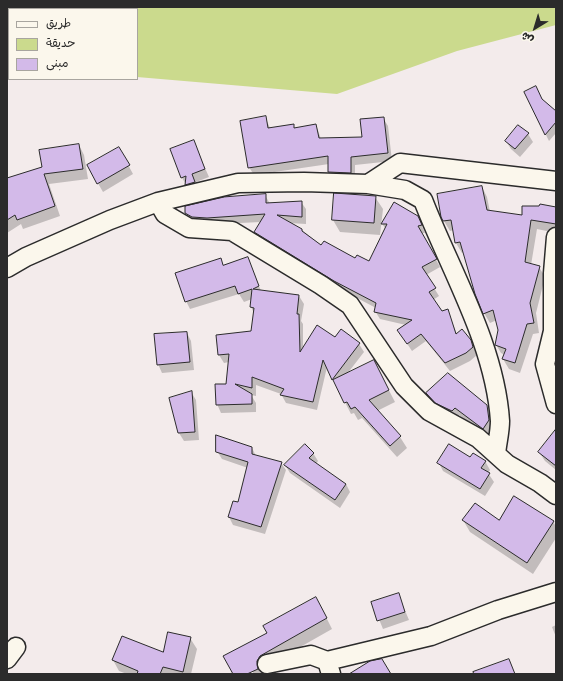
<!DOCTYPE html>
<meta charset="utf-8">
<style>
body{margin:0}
#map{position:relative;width:563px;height:681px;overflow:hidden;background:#f3ebeb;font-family:"Comic Neue","Playpen Sans Arabic",sans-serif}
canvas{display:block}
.frame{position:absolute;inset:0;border:8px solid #2b2b2b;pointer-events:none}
.legend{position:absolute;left:8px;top:8px;width:130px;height:72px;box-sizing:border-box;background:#fbf7ec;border:1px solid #a8a59f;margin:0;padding:5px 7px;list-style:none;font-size:12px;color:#2b2b2b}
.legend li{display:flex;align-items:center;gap:8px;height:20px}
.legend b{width:20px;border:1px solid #a8a59f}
.north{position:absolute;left:515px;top:8px;width:40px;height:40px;-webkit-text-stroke:3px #fbf7ec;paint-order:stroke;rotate:218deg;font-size:11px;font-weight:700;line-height:16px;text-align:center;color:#2b2b2b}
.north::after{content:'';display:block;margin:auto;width:14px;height:18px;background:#2b2b2b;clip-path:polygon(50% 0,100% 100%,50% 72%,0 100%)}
</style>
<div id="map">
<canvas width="563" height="681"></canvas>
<div class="frame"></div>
<ul class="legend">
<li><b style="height:5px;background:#fbf7ec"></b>طريق</li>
<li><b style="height:11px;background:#cbda8d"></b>حديقة</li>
<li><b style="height:11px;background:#d3bae9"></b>مبنى</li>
</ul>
<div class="north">ش</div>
</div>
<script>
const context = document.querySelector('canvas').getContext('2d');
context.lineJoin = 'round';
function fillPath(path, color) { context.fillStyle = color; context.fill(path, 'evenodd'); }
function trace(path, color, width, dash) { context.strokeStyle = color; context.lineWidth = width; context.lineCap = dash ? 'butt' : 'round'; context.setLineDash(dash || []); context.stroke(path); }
fillPath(new Path2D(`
 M7,7H556V25L457,51L337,94L137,77V9H9V66L7,68Z`), '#cbda8d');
fillPath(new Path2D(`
 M525,93L543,101L556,112V133L549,141Z
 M265,117L270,128L293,125L295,129L316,125L321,139L363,138L383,118L388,126L392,161L355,165V181L334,180L329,172V164L254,175L249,167Z
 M528,134L533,142L520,157L511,149L506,141Z
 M193,141L209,177L196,182L199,191L191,192L182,178L171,150Z
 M79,145L84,155L88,179L49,184L60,216L23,229L21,224L7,233V179L43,168Z
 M119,148L133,174L103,192L88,166Z
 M482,187L487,197L490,212L523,216L556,208V233L537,229L531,265L539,267L545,277L536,313L539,333L533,334L520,373L509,369L503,359L505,355L501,353L495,343L500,330L497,320L490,323L484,313L464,252L462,253L456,243L454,230L450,231L444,221Z
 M265,195L270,204L301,202L306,209V224L289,223L302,230L322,246L356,260L370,263L386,229L382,224L395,203L418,217L425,233H421L440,267L426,275L439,296L433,300L441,312L447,310L457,334L470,340L477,355L470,361L450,371L426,341L412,351L398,330L406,325L380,319L375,311L376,308L340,289L260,240L256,232L261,222L197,225L190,221L186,213Z
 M375,197L383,209L380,235L340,232L333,220Z
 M220,259L224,266L248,259L261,291L299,296L304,304L301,321L303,324V348L336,338L359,344L364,352L347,374L380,373L395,402L377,411L400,437L407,448L397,457L362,418L358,420L354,413L351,414L327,367L317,410L286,403L281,394L256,385V396L251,395L256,403V412L221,413L217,404L226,385L229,362L224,363L219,355L252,332L254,313L251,307L252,299L244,302L239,294L190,309L186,301Z
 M187,333L191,341L194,370L162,373L158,364Z
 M448,374L487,406L492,415L493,429L488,436L459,415L456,419L441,411L432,401L427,393Z
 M191,392L196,400L199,440L184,441L179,433L170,399Z
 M556,431V470L545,461L539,452Z
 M252,448L256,456L281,463L286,470L265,534L233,525L229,517L238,503L248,468L222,459L217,451Z
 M313,453L318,461L316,464L346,484L350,492L340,508L290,473L285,465Z
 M470,458L485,461L490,470L488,473L494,482L485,496L443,471L439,463Z
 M463,520L553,521L556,527V538L533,574L470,532Z
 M398,594L409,620L383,629L372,602Z
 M322,609L332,629L272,663L263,671V674H254L251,669V674H234Z
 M556,625V637L552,627Z
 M190,638L197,649L191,674H127L119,671L113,660L164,653Z`), '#0003');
const building = new Path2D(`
 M536,86L542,99L556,111V122L545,135L524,92Z
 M266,116L268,128L294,124V128L316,124L319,138L362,137L360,119L384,117L388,153L351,157V173L328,172V156L248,168L240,121Z
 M518,125L529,133L515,149L505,141Z
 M194,140L205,169L192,174L195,182L185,185L186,176L181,178L170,149Z
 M79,144L83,169L44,174L55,206L17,220L15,215L7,220V178L42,167L39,150Z
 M119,147L130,165L97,184L87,165Z
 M482,186L487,210L522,215V206H539L540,204L556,207V224L531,220L525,262L540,266L530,303L534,323L527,324L515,363L502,359L506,349L495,345L498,330L493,310L483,314L475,294L460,242L455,243L451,220L443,221L441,217L437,194Z
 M334,193L376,196L374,223L332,220Z
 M266,194V203L302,201V217L277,215L302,229V231L321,245L324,241L355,258L357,255L369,261L387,224H381L394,202L418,216L422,225L418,226L437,259L422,267L436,288L429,292L442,311L448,309L456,334L462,329L471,340L473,347L466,353L445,363L421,334L407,344L397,330L412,320L374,312L376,303L334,281L254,232L265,214L207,218L192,217L185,213V206L224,197Z
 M248,257L259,286L253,289L299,295L297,314H299L300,352L317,325L335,337L341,329L360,343L332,380L323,360L313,402L280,395L284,389L252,377V388L235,384L252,394V404L216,405L215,384H226L229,354L218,355L216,335L251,331L254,308L250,307L252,289L238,294L235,286L185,302L175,273L221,258L223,265Z
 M187,332L190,362L157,365L154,334Z
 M374,360L389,390L369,400L401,436L390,446L355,407L351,409L347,402L344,403L333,380Z
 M448,373L487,405L489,420L483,429L455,408L452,411L435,403L426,393Z
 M192,391L195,432L178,433L169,398Z
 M556,429V466L538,452Z
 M216,435L252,447V454L282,462L261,527L228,517L233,501L238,502L248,462L216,452Z
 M305,444L314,453L309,458L346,484L335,500L284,465Z
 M449,444L470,457L473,453L486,461L481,468L490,473L480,489L437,463Z
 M514,496L554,521L527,563L462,520L475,503L499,520Z
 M399,593L405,612L377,621L371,602Z
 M316,597L327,618L260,656L257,661L258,669L247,674H233L223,656L267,633L263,626Z
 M168,632L191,637L183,672L163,667L160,674H137L138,671L112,660L122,636L163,652Z
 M382,659L391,674H349L370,661Z
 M509,659L515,674H474L473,672Z`);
fillPath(building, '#d3bae9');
trace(building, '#2b2b2b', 1);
const street = new Path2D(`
 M368,184L405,190L423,200C450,270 495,344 500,421C500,432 497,443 496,454
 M158,202L165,214L189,228L232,231L321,285L350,305L404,386L429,411L478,438L507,464L540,483L556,495
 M556,237L553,273V331L545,364L556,404
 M7,268L26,257L110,220L158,202L238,183L304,182L368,184L400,163L556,181
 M7,659L16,647
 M267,664L311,655L327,661
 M331,674L327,661L431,636L498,610L556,592`);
trace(street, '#2b2b2b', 21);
trace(street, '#fbf7ec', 18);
</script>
